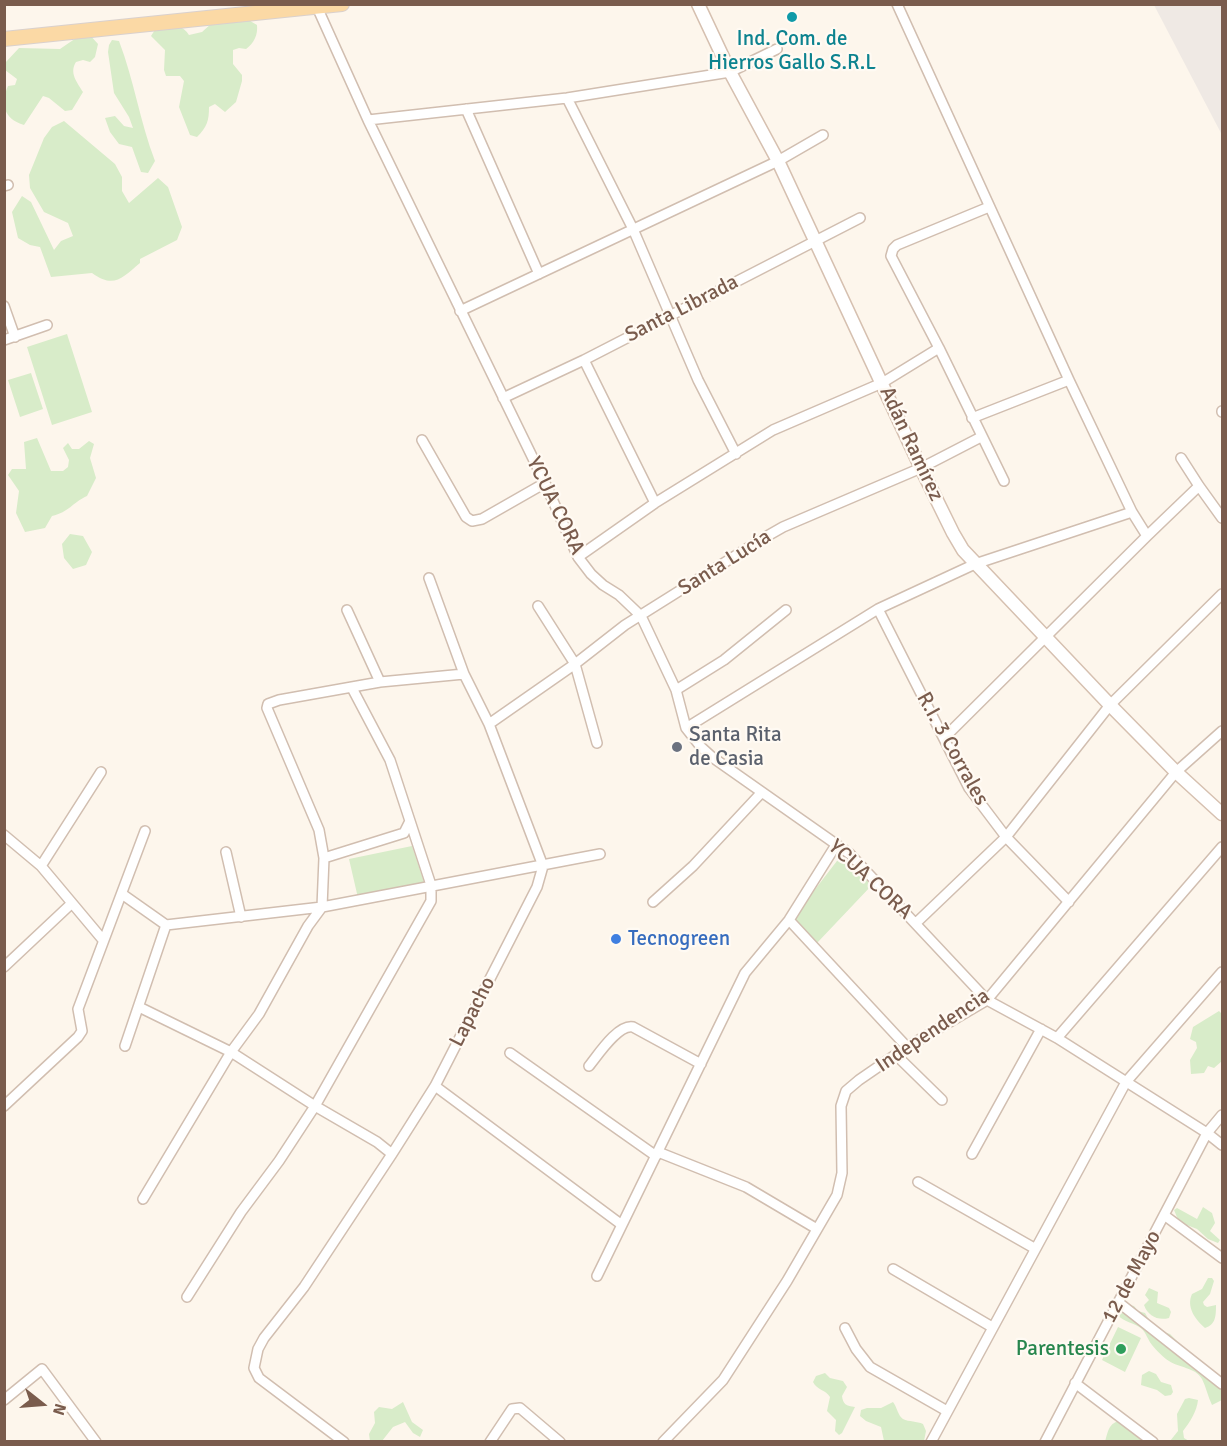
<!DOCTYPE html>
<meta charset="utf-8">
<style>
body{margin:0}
#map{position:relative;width:1227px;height:1446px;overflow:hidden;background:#fdf6ec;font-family:Signika,sans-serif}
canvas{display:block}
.frame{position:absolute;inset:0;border:6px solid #7a5c4d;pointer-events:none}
.north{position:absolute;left:12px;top:1374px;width:60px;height:60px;-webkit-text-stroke:4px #fffaf3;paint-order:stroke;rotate:107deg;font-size:16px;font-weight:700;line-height:24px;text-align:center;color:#7a5c4d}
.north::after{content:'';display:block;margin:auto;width:21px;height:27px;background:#7a5c4d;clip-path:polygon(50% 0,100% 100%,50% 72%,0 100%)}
</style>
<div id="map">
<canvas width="1227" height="1446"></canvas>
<div class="frame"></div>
<div class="north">N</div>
</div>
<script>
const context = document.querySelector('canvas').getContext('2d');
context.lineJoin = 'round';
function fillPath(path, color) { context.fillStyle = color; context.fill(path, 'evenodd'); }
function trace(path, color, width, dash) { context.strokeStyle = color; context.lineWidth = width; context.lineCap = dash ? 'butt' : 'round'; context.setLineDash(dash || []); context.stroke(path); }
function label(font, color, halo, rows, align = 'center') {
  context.font = font + ' Signika,sans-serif'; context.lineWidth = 4.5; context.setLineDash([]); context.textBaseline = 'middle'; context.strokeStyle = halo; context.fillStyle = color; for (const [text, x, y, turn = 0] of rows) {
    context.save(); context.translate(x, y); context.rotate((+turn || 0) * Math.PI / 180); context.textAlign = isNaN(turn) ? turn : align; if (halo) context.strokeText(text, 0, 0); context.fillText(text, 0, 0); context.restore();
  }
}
fillPath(new Path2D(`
 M1154,5H1222V135Z`), '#efe9e4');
fillPath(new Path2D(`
 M245,18L257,25C258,35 254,43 246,49L239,48L233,50V64L242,75V81L236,102L225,112L215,104L209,107C209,121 207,127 197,137L190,135L179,107L184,81L180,76H166L164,70L165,50L151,36L158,25C171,24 182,24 189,35L202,32L212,23Z
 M82,34H89L98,44L95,57L90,62L83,60L76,62C69,73 77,82 83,92L72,110L65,111L49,98L43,96L24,125C4,119 0,104 8,86L15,85L17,79L5,70V63L19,48L60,49Z
 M112,40L119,41C134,80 140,122 155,161L148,173L141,172L132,147L119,144L110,132L105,118L115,116L124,126L133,128L129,117L114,93L108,52L109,45Z
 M64,121L115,164L122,177V191L129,203L158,178L168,187L182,227L177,240L140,259V263C122,278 114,289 92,273L51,277L40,247L30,245L18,238L12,212L22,196L31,202L54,250L61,241L73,236L68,223L44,212L30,188L29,175L44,138L52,127Z
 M67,334L92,412L52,425L27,347Z
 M31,373L43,409L20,417L8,380Z
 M37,438L51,471H63L68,467L69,460L63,448L68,443L72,449H79L89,441L94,444L90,458L96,478L87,496C72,503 69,512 52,516L45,528L25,532L16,513L19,491L8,475L12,469H26L24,442Z
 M70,534L83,536L92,552L86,565L73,569L64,558L62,544Z
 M412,846L424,882L358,898L349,859Z
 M840,857L872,885L817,943L793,918Z
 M1219,1011L1222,1014V1061L1214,1068L1208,1066L1204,1073L1191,1074L1190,1060L1197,1048L1196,1042L1190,1039L1193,1027Z
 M1203,1207L1212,1213L1215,1223L1210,1231L1220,1240L1218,1243L1208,1239L1197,1229L1179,1222L1174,1210L1177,1208L1197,1219Z
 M1208,1278H1212L1214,1281L1210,1294L1203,1302L1204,1305L1207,1307L1216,1305C1216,1315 1216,1325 1205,1328C1195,1319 1186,1307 1192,1294L1202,1289Z
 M1149,1288L1158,1292L1157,1303L1169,1308L1171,1312L1169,1318C1158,1321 1148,1316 1144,1305L1149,1300L1145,1295Z
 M1124,1304L1134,1306L1138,1311L1145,1313L1152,1325L1164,1332L1170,1334L1216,1381L1222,1392V1400L1212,1405C1208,1397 1206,1387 1202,1379C1195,1367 1179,1368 1169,1361C1164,1358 1156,1350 1152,1345C1148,1340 1146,1333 1142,1329C1135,1323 1124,1322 1117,1315L1119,1309Z
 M1118,1327L1141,1338L1125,1372L1102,1360Z
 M1149,1371L1156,1374L1161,1382L1171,1385L1173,1392L1171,1395L1165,1396L1157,1390L1141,1385L1142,1375Z
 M825,1373L830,1378L843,1381L847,1387L842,1396C843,1404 846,1406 855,1407L842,1433L839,1435L835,1431L836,1420L827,1411L830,1397C826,1390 817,1390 813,1382L816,1376Z
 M1189,1398L1198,1400C1197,1411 1190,1422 1183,1431L1184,1438L1189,1441H1170L1178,1431L1177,1414L1185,1399Z
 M403,1402L412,1422L423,1430L420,1437L413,1433L405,1422L393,1427L382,1441H370L369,1434L375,1423L374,1412L379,1407L392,1409Z
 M893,1402C897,1407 898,1416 903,1419C909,1422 917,1421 923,1424L926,1431L924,1441H884L881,1427L866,1421L860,1416L861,1410L867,1408H881Z
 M1121,1421L1145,1441L1105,1442C1108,1431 1109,1422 1121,1421Z`), '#d8ecc9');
const street = new Path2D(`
 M897,4L1069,380L1132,512L1147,536
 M317,7L368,120L545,483L578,557L591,574L603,585L619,595L641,616L676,690L686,728L701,747L712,757L850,854L987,1000L1057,1038L1207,1133L1222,1145
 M567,98L633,229L698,380L736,454
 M466,109L539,274
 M368,120L567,98L730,72L777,49
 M4,186L8,185
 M989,207L897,245L893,249L891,256L939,348L1004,481
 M4,306L15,337
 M460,311L778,161L823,135
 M4,340L47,325
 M584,360L655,503
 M503,398L584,360L860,218
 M1222,411V412
 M972,418L1069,380
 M422,440L466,517L472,521L482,519L545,483
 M1181,458L1199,486L1222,518
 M578,557L655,503L773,430L882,383L939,348
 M538,606L575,664L597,743
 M878,609L969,788L1006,837L1069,902
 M347,610L380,682
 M676,690L724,660L786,610
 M489,724L575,664L625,625L762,539L783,527L921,468L981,437
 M686,728L878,609L975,564L1132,512
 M945,737L1147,536L1199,486
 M4,835L41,866L103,940
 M226,852L241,917
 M324,858L404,833L410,821
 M41,866L101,772
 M122,894L166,925L322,907L600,854
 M653,902L693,866L762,792
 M789,920L907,1047
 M916,923L1006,837L1110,705L1222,594
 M4,967L71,904
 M139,1007L231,1052L315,1106L377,1142L392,1154
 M1057,1038L1222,847
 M125,1046L166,925
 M510,1053L656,1156
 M896,1055L942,1100
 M589,1066C598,1055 618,1024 633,1027L701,1064
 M435,1086L622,1225
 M4,1106L78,1037L82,1031L78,1009L145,831
 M658,1152L746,1187L817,1229
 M972,1154L1041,1029
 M918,1182L1034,1248
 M143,1199L231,1052L259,1014L308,926L322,907L324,858L319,830L267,708L268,704L279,700L380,682L464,674
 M1164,1215L1222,1258
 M893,1269L992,1327
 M597,1276L745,973L789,920L836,845
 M187,1297L241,1212L279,1161L315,1106L431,901V885L390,760L352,688
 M1118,1302L1222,1384
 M845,1328L856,1349L870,1367L947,1411
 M1075,1383L1153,1442
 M4,1400L42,1369L96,1442
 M344,1442L259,1378L254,1368L258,1349L264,1338L304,1287L392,1154L435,1086L537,887L543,866L489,724L464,674L429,578
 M490,1442L512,1409L520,1408L560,1442
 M663,1442L723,1380L787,1281L837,1195L842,1173L841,1106L846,1091L859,1080L907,1047L987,1000L1176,772L1222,731
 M931,1442L1126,1082L1222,972
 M1045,1442L1207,1133L1222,1115`);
const secondary = new Path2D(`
 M698,4L730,72L778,161L921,468L953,533L963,550L1110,705L1176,772L1222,814`);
const primary = new Path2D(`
 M4,39L342,4`);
trace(street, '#d1beb0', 12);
trace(secondary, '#d6c0b0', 15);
trace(primary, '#dad1cd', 16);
trace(street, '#fff', 9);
trace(secondary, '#fff', 12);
trace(primary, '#fbd9a5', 14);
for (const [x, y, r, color] of [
 [792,17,6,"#0f9aa8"],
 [677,747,6,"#6b7280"],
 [616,939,6,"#3f7fe0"],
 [1121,1349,6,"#2e9e5b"]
]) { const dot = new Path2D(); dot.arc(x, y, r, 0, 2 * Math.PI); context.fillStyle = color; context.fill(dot); trace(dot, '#fffaf3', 2); }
label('21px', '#0d838f', '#fffaf3', [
 ["Ind. Com. de",792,39],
 ["Hierros Gallo S.R.L",792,63]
]);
label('21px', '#7a5c4d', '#fffaf3', [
 ["Santa Librada",682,309,-27],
 ["Adán Ramírez",911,444,65],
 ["YCUA CORA",555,506,64],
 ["Santa Lucía",725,563,-32],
 ["R.I. 3 Corrales",952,749,61],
 ["YCUA CORA",870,880,43],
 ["Lapacho",473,1012,-63],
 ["Independencia",933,1031,-34],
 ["12 de Mayo",1132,1277,-62]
]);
label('21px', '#5b616d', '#fffaf3', [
 ["Santa Rita",689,735],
 ["de Casia",689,759]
], 'left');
label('21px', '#366cbe', '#fffaf3', [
 ["Tecnogreen",628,939]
], 'left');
label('21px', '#27864d', '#fffaf3', [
 ["Parentesis",1109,1349]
], 'right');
</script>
